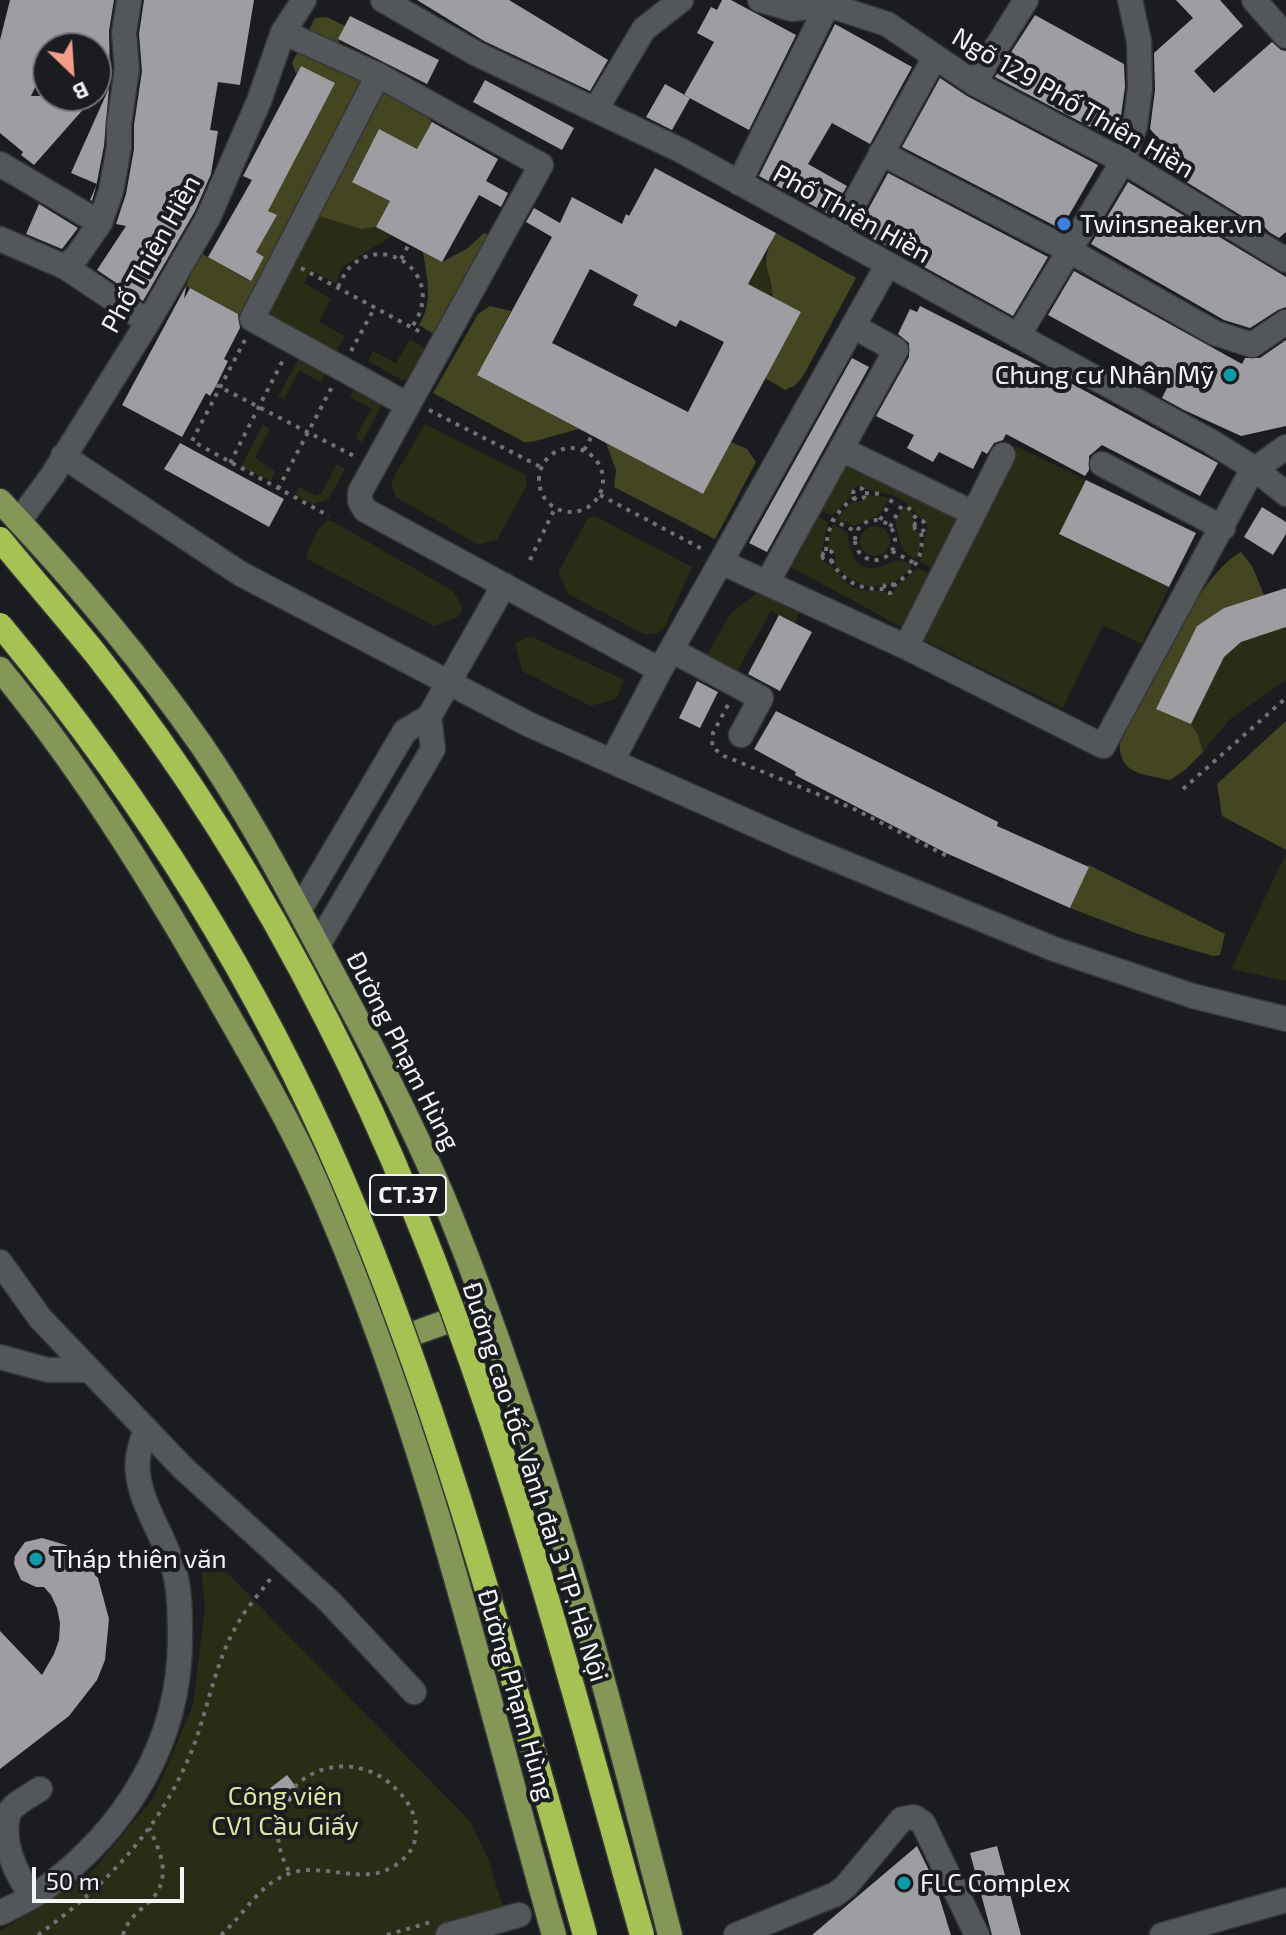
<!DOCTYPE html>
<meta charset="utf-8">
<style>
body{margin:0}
#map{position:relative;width:1286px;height:1935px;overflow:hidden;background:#1a1c1f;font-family:"Exo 2",sans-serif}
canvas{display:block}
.north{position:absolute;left:32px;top:32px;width:80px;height:80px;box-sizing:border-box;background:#1a1c1f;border:2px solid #717275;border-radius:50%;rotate:155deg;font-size:22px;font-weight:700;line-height:32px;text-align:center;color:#f3f4f6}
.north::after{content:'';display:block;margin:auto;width:28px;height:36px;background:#f49d8b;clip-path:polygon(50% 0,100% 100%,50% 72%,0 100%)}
.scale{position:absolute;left:32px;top:1867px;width:152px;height:36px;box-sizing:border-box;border:4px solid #f3f4f6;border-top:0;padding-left:10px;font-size:24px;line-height:28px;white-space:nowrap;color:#f3f4f6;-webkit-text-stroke:6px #1a1c1f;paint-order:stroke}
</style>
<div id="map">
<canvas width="1286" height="1935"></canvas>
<div class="north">B</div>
<div class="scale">50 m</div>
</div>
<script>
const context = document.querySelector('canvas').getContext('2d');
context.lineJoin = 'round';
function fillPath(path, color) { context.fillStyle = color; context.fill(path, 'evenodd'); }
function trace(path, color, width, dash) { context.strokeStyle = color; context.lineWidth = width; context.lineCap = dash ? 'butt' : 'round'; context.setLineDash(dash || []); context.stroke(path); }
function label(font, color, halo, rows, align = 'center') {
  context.font = font + ' "Exo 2",sans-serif'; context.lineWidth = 8; context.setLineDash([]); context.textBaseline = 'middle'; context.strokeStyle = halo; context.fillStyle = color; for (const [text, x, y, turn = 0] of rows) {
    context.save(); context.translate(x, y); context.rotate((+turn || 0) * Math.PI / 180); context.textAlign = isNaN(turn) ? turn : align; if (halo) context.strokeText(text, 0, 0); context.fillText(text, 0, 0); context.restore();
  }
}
fillPath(new Path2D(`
 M319,216L361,229L376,227L392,236L342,267L336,283L311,270L304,283L331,299L319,322L345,336L337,351L271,316L268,309Z
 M764,253C764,269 772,282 773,297L752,286L742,305L737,302Z
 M410,339L427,349L412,377L402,380L368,361L373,351L396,363Z
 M299,358L326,372L321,382L299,371L284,400L278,397Z
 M355,387L383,403L362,442L355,438L371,409L350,397Z
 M263,424L270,429L255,458L275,471L271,481L241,467Z
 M425,424L526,475L527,485L497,540L480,544L475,543L396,497L391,482Z
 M1016,446L1086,480L1059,535L1169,587L1142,644L1103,625L1063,708L922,639Z
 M842,461L966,512L939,573L920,561L927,527L926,521C915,516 911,506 901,499C889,492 871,492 858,486L852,489L850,498L832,515L819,510Z
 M337,464L345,469L328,500L313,504L295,495L299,487L317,496L321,494Z
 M868,495L890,498L878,516L854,526L836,519L852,502L864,501Z
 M903,507C915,508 913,521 914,529L920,535V549L916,559C899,552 901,539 895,523Z
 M816,515L828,522L820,559C823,562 828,563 831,566C843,575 846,588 862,590C873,592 879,589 889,594L894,592L896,586L918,568L937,577L905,629L791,567L790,563Z
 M595,516L692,567L665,627L658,633L644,634L568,594L558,573L588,518Z
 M326,521H332L453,591L463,608L458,617L434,626L305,558L317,531Z
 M833,524L847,532C850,550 854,573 879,567C886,565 892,561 899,560L911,564V568C888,594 857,592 835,565V553L828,546Z
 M860 541a15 15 0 1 1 30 0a15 15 0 1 1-30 0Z
 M760,591L799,613L795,623L771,611L738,670L709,658L708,652L732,612Z
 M1286,627V680L1229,720L1203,752L1198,735L1191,724L1224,657L1241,642Z
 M532,637L624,680L616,699L590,706L522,671L515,643L525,638Z
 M1286,853V981L1231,969Z
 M198,1543L470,1821L489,1861L505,1914L435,1935H0V1931L47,1903L90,1874L154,1797L193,1705L205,1607Z`), '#2a2c16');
fillPath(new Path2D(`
 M327,17L345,26L338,40L362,80L246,318L186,286L199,252L250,281L264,258L256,252L276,216L265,210L334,83L301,66L296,74L292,63L315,18Z
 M382,92C404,94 418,106 432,122L417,149L379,129L352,181L390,201L376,227L361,229L319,216Z
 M484,233L490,235L442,339L419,325C434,301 427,279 423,252L442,262L468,248Z
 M776,233L856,278L802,378L794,386L785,390L765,378L801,312L773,297C770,264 757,267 776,233Z
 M490,306L511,311L477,375L579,429L532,442H524L433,393L478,314Z
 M731,442L747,449L756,462L715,539L614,487L616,470L606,443L703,494Z
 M1241,552L1252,566L1264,595L1224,608L1197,626L1191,724L1198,735L1203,752L1185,770L1170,780C1137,774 1114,772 1121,732C1145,689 1201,572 1241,552Z
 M1286,721V850L1222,816L1217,784Z
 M1089,865L1225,934L1220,955L1213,956L1138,934L1070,908Z`), '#444521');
fillPath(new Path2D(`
 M10,0H114L109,31L110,78L96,95V48H46L39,79L31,96H95L34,165L21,155L23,152L0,133V40Z
 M144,0H254L240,85L218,82L210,130L218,131L211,174L195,211L143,301L97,270L126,226L116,224L126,194L134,149V125L142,71L139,34Z
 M417,0H509L608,60L590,91L484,41Z
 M722,0H731L796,35L749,130L684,95L714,42L697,33L711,7L717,10Z
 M1176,0H1220L1243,26L1194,71L1214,93L1272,42L1281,50L1286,51V232L1279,238L1269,232L1255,217L1250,221L1144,156L1161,141L1150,129L1155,90L1154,53L1193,18Z
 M1035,15L1124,64L1125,87L1120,123L1113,139L995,77Z
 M350,16L439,60L427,84L338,39Z
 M835,24L912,67L870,144L832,123L808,164L847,186L830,215L759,176Z
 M301,66L335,83L268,211L277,215L256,252L264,257L251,281L208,257L252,180L243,176Z
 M940,78L967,96L1098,165L1061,229L902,147Z
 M485,80L574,128L562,150L473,102Z
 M665,84L690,98L672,130L646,117Z
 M109,88L104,146L96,187L92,201L90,200L97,184L71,173Z
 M432,122L498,159L486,181L508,193L501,207L479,195L442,262L376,227L390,201L352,182L379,129L417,149Z
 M655,168L776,233L748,284L801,312L703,494L477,375L552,237L526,222L534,208L560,223L572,197L622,224L626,214L629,216ZM590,269L638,295L633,305L676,327L680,320L724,342L688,412L552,343Z
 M888,173L1048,257L1013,316L857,230Z
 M1128,182L1286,277V307L1278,310L1250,328L1224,320L1091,244Z
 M39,204L78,228L62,249L26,234Z
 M1074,271L1242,364L1245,358H1260L1286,340V426L1241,436L1184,410L1162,398L1170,382L1048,315Z
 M186,286L184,299L190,288L238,314L240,328L224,359L228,361L216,386L210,396L206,393L182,437L122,405Z
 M920,306L1041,367L1218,463L1200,496L1102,445L1089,456V470L1085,476L1006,434L1003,440L994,443L987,454L982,451L973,469L939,452L933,462L907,448L914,435L876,416L909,357V343L898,334L910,309L917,312Z
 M852,358L869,367L767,552L749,543Z
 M180,443L284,499L269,527L164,469Z
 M1086,480L1196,533L1169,587L1059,534Z
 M1262,507L1286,522V534L1273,555L1244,537Z
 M1286,588V627L1241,642L1224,657L1191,724L1156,709L1197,626L1224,608Z
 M779,615L812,632L780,691L748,674Z
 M697,681L718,692L700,728L679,718Z
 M776,711L998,822L997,826L1089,867L1070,908L946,853L795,775L796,772L754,749Z
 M42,1538L66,1545L81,1554L98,1578L109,1619L105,1660L97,1680L69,1716L0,1769V1631L42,1675L54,1654L59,1640L60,1623L57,1608L51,1595L44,1587H36L21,1580L14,1564L15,1556L25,1542Z
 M287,1775L301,1793L283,1807L269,1789Z
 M917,1846L935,1883L951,1935H812Z
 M997,1846L1021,1935H992L970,1853Z`), '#9e9ea2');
const minor = new Path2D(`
 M383,0L477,54L680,150L1210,441L1255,469L1286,447
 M760,0L792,9L828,5L887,24L974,83L1123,161L1286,260
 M1254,0L1286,36
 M283,32L378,75L541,165L360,492V501L365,510L660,670
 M378,75L252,319L408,405
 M974,83L1026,0
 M596,109L644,29L681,0
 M881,153L1070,251L1215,333L1252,345L1286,322
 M0,164L100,223
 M739,183L830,0
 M836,236L935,57
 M0,239L65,267L148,322
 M65,267L77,256L100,223L111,191L119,147V124L127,69L124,33L129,0
 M1018,336L1123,161L1135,126L1140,88L1139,41L1130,0
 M841,449L973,513
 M63,456L241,574L530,725L798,844L1054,949L1193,996L1286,1019
 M1102,464L1223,528
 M19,521L52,476L148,322L208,218L259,101L283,32L304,0
 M721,562L906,647L1103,746L1249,476L1255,469L1286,494
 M767,583L896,350L853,326
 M906,647L1003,455
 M671,650L761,698L741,735
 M612,761L660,670L888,264
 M300,909L405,731L429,717L504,585
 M318,945L433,749L429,717
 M0,1262L40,1318L182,1467L330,1602L414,1692
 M0,1357L48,1370H89
 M32,1896C15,1873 0,1840 9,1812C16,1802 30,1796 40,1789
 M0,1913C14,1906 30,1899 43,1890C125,1830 180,1743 180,1639C180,1617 180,1594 175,1573C166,1536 133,1496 138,1458C139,1448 143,1438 146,1429
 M448,1935L519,1915
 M736,1935L836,1894L846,1886L902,1819L914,1817L923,1823L977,1935
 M1162,1935L1286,1900`);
const major = new Path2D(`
 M0,501C72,577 140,657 200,743C253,820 296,905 340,987C381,1063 420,1139 452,1219C545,1450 608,1694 670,1935
 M0,669C86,774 157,890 224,1008C263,1076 303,1146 333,1219C431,1449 486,1696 554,1935
 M387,1343L485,1308`);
trace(minor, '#353638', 27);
trace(major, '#353638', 27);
trace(new Path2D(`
 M401,259L409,244
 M301,268L424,334
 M338,287C343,277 347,268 356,262C387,240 429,268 422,304C421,313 416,320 412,327
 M245,340L192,441L329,516
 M351,351L375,307
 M216,385L356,457
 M429,410L541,467
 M539 480a32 32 0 1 1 64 0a32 32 0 1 1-64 0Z
 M584,450L592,436
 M230,463L284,358
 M853 494a6 6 0 1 1 12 0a6 6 0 1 1-12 0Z
 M278,489L333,385
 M865,493L882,494
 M600,495L704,550
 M908,507L918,521
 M831,519L857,532
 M880,520L893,498
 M855 540a20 20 0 1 1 40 0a20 20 0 1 1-40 0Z
 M914.5 526a5.5 5.5 0 1 1 11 0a5.5 5.5 0 1 1-11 0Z
 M890,527L903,503
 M822.5 556a5.5 5.5 0 1 1 11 0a5.5 5.5 0 1 1-11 0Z
 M826,551C827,527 835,512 854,498
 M892,551L918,565
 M530,560L555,508
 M831,560C842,582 861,590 884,589
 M884 588a5 5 0 1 1 10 0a5 5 0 1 1-10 0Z
 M893,586C913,572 925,557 921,531
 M728,705L713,733L712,747L724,756L852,808L947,856
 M1183,789L1286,698
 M38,1935C105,1886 157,1833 190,1755C208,1712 214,1663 238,1623C247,1607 260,1593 271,1578
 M123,1935C128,1918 139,1912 151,1900C172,1878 161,1852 149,1828
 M221,1935C244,1915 258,1885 288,1874C325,1860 365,1890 400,1862C410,1854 416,1844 416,1831C417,1817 409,1803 400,1793C344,1730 242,1788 290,1873
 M387,1935L431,1922`), '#707275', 4, [4, 6]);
trace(minor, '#54575a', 24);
trace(major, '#859756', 24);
const highwayBridge = new Path2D(`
 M0,539C31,577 64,615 95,653C184,766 263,893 328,1022C475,1309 555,1626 642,1935
 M0,625C139,792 257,980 343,1180C447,1423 513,1681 585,1935`);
trace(highwayBridge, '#353638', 27, []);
trace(highwayBridge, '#a5c253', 24);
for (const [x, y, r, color] of [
 [1064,224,8,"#3f7fe0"],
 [1230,375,8,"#0f9aa8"],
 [36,1559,8,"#0f9aa8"],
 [904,1883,8,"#0f9aa8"]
]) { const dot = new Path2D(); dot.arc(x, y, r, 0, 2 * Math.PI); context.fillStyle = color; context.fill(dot); trace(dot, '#1a1c1f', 3); }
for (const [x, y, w] of [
 [408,1195,76]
]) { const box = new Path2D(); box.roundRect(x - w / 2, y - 20, w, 40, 6); context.fillStyle = '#1a1c1f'; context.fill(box); trace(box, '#f3f4f6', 2); }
label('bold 24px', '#f3f4f6', null, [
 ["CT.37",408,1195]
]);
label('26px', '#f3f4f6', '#1a1c1f', [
 ["Ngõ 129 Phố Thiên Hiền",1073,103,30],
 ["Phố Thiên Hiền",852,214,29],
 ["Phố Thiên Hiền",151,254,-61],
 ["Đường Phạm Hùng",403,1051,63],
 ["Đường cao tốc Vành đai 3 TP. Hà Nội",535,1482,72],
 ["Đường Phạm Hùng",516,1695,74]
]);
label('26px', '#f3f4f6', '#1a1c1f', [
 ["Twinsneaker.vn",1080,224],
 ["Chung cư Nhân Mỹ",1214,375,"right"],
 ["Tháp thiên văn",52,1559],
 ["FLC Complex",920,1883]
], 'left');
label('26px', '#e0e4a2', '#1a1c1f', [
 ["Công viên",285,1796],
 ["CV1 Cầu Giấy",285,1826]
]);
</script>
